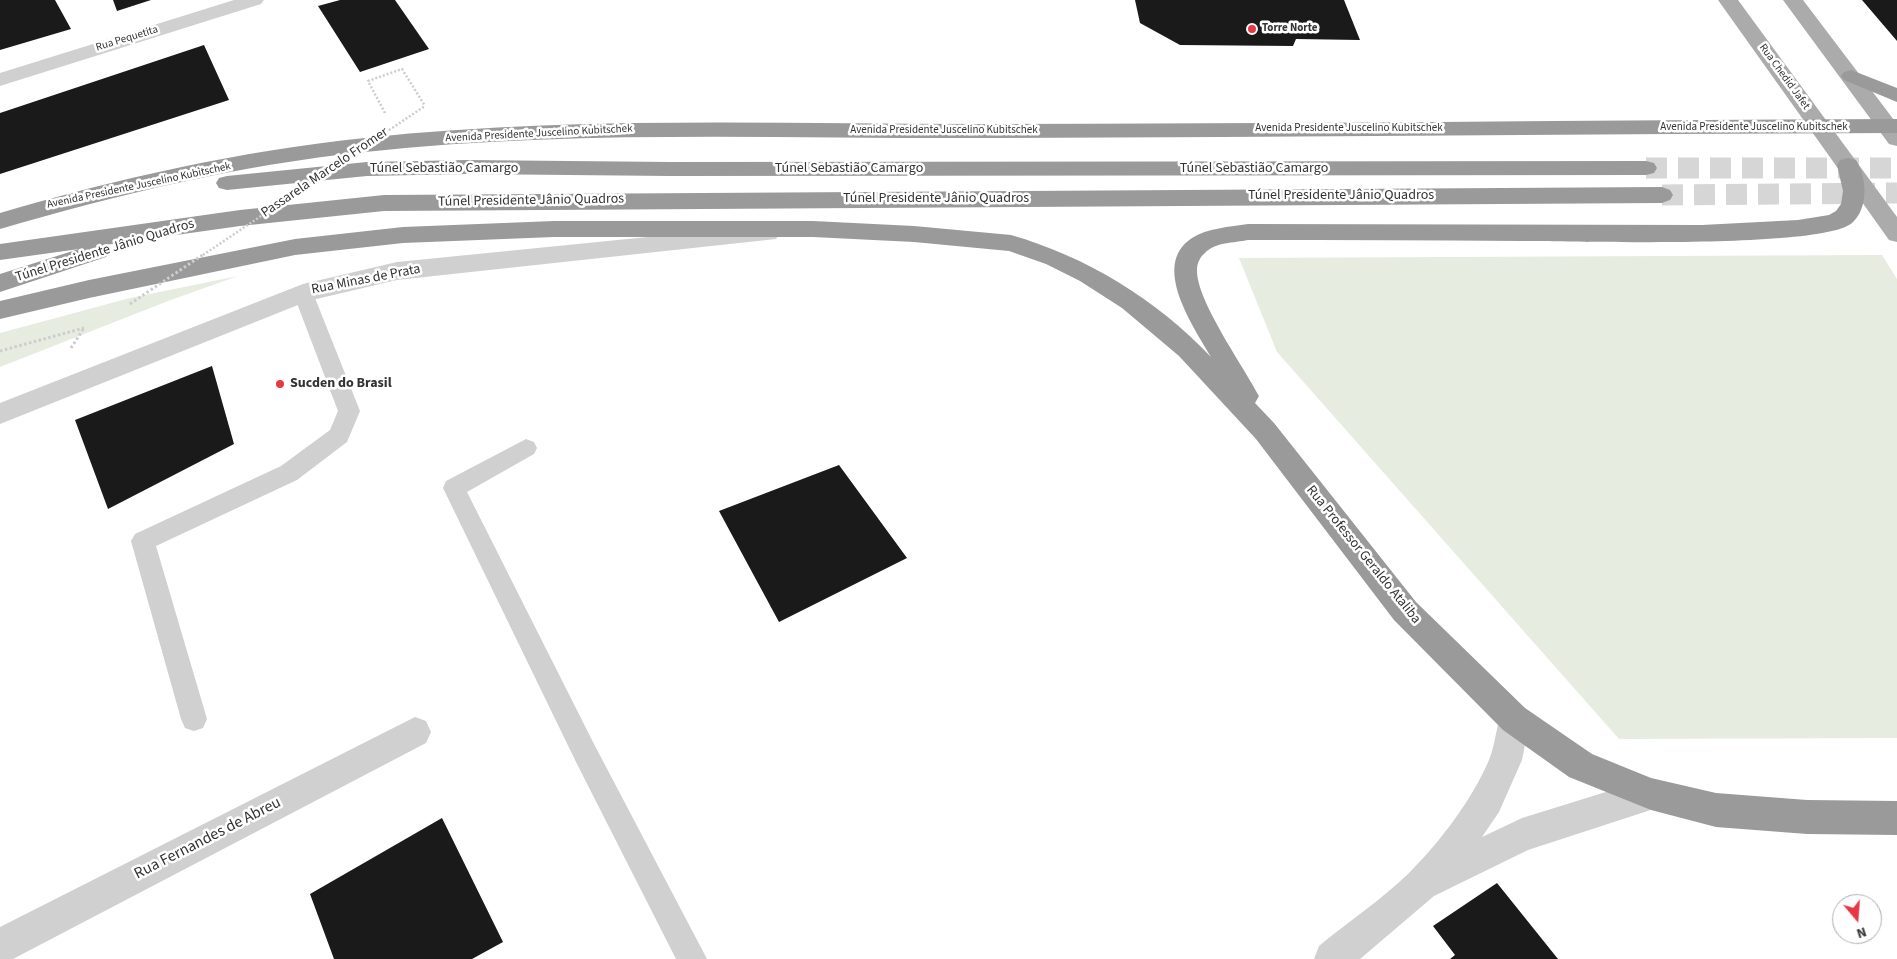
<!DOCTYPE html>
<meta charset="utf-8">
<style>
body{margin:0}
#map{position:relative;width:1897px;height:959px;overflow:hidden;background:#fff;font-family:"Source Sans 3",sans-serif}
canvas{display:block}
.north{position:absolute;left:1832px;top:894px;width:50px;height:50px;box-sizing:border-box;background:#fff;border:1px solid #adadad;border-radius:50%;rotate:162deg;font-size:14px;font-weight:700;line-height:20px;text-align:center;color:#333}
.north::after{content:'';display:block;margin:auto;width:18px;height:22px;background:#e63946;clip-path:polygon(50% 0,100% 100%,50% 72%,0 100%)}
</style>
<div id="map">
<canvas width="1897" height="959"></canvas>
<div class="north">N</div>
</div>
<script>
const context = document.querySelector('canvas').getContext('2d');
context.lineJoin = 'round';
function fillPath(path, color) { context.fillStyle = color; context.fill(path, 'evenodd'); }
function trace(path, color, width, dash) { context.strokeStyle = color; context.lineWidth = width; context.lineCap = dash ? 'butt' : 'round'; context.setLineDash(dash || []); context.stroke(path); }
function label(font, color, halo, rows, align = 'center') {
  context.font = font + ' "Source Sans 3",sans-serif'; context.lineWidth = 5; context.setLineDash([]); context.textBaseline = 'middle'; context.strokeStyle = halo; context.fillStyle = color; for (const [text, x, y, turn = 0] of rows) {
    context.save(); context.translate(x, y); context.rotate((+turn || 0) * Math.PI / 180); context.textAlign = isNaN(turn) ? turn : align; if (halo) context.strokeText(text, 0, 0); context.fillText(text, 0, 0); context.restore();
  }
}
fillPath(new Path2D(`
 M1882,255L1897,279V738L1619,739L1277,352L1239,258Z
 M238,276L168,301L0,367V333L130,298Z`), '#e6ecdf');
fillPath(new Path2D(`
 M0,0H55L71,29L0,50Z
 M113,0H151L117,11Z
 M340,0H395L429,49L360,72L318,6Z
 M1135,0H1344L1360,40L1296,39L1293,46L1180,45L1140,23Z
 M1862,0H1897V41Z
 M204,45L229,100L0,174V113Z
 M212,366L234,444L108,509L75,420Z
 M839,465L907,558L779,622L719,511Z
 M442,818L503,942L472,959H334L310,894Z
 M1497,883L1558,959H1450L1455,955L1433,926Z`), '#1a1a1a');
trace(new Path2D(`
 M1646,168H1897
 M1662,195L1897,193`), '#d6d6d6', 21, [21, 11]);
trace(new Path2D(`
 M385,113L368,81L402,69L425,106`), '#cdcdcd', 2.5, [2, 2]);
trace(new Path2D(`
 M71,348L84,328
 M0,351L84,328`), '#cdcdcd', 3, [2.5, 2.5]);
fillPath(new Path2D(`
 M303,286L310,288L313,293L360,411L347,442L297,480L156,546L207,719L203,728L194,731L185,728L181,719L131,541L135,534L281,466L330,430L338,411L293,293L296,288Z
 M526,439L534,442L537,448L534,454L467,492L594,744L707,959H676L576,762L443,488L446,481Z`), '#d0d0d0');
fillPath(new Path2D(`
 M234,0H264L261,4L0,86V73Z
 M768,225L776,227L780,233L776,239L397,280L308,301L0,424V403L303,284L397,262Z
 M1514,704L1525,708L1530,719L1522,760L1499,812L1482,837L1522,818L1651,778L1663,782L1668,794L1663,806L1528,850L1434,896L1360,959H1314L1319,946C1348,922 1381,900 1408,874C1439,843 1472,800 1489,760C1496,743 1496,725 1503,708Z
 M415,717L426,721L431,732L426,743L13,959H0V927Z`), '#d0d0d0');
fillPath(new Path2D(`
 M1718,0H1738L1897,217V242L1889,240Z
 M1783,0H1803L1897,124V146L1889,144Z`), '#ababab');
fillPath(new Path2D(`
 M1851,70L1897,88V102L1844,80L1841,76L1844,72Z
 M1897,119V133C1597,134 1297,137 997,138C786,139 574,129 365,152C240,165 120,194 0,229V213C119,178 241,151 365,138C568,116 774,124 978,124C1284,124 1591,120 1897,119Z
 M1848,158L1856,160C1867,178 1869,208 1852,223C1821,249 1573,241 1521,241C1430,240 1339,240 1248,240C1234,243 1215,242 1205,253C1200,257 1197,263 1197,270C1196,300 1244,367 1259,396L1255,403L1274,423L1416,602L1525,708L1592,754L1651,778L1716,793L1807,800L1897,801V835L1807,834L1716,827L1651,810L1569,777L1503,730L1394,620L1256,439L1179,356L1122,308L1080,281L1046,264L1009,251L914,242L813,237H554L403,243L295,255L89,298L0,319V301L89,280L295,239L403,227L554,221H813L914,226L1011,235C1087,257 1156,299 1211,357C1194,327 1150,265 1192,238C1207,228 1230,227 1248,224L1702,225L1798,220L1829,215L1836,211L1841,204L1843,191L1837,165L1840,160Z
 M467,160L671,162L1646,161L1654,163L1657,168L1654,173L1646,175L671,176L467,174L367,176L227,190L219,188L216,183L219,178L227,176L367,162Z
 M1662,187L1670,190L1673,195L1670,200L1662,203L384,211L240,226L105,245L110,251L106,257L0,292V274L79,249L0,260V244L240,210L384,195Z`), '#9a9a9a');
trace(new Path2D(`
 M203,255L425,106`), '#cdcdcd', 2.5, [2, 2]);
trace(new Path2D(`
 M130,304L204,254`), '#cdcdcd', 3, [2.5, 2.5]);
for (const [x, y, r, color] of [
 [1252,29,5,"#e63946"],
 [280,384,5,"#e63946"]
]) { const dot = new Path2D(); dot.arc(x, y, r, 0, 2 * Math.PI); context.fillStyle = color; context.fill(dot); trace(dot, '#fff', 2); }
label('bold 11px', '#333', '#fff', [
 ["Torre Norte",1262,29]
], 'left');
label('11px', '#333', '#fff', [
 ["Rua Pequetita",127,39,-17],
 ["Rua Chedid Jafet",1784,77,54],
 ["Avenida Presidente Juscelino Kubitschek",1754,128],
 ["Avenida Presidente Juscelino Kubitschek",1349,129],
 ["Avenida Presidente Juscelino Kubitschek",944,131],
 ["Avenida Presidente Juscelino Kubitschek",539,134,-3],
 ["Avenida Presidente Juscelino Kubitschek",139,186,-12]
]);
label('14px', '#333', '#fff', [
 ["Túnel Sebastião Camargo",444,169],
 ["Túnel Sebastião Camargo",849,169],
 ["Túnel Sebastião Camargo",1254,169],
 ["Passarela Marcelo Fromer",325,173,-34],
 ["Túnel Presidente Jânio Quadros",1341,196],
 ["Túnel Presidente Jânio Quadros",936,199],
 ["Túnel Presidente Jânio Quadros",531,201,-1],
 ["Túnel Presidente Jânio Quadros",105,251,-17],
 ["Rua Minas de Prata",366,280,-11],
 ["Rua Professor Geraldo Ataliba",1363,555,51]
]);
label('bold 14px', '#333', '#fff', [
 ["Sucden do Brasil",290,384]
], 'left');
label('16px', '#333', '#fff', [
 ["Rua Fernandes de Abreu",208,839,-27]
]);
</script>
